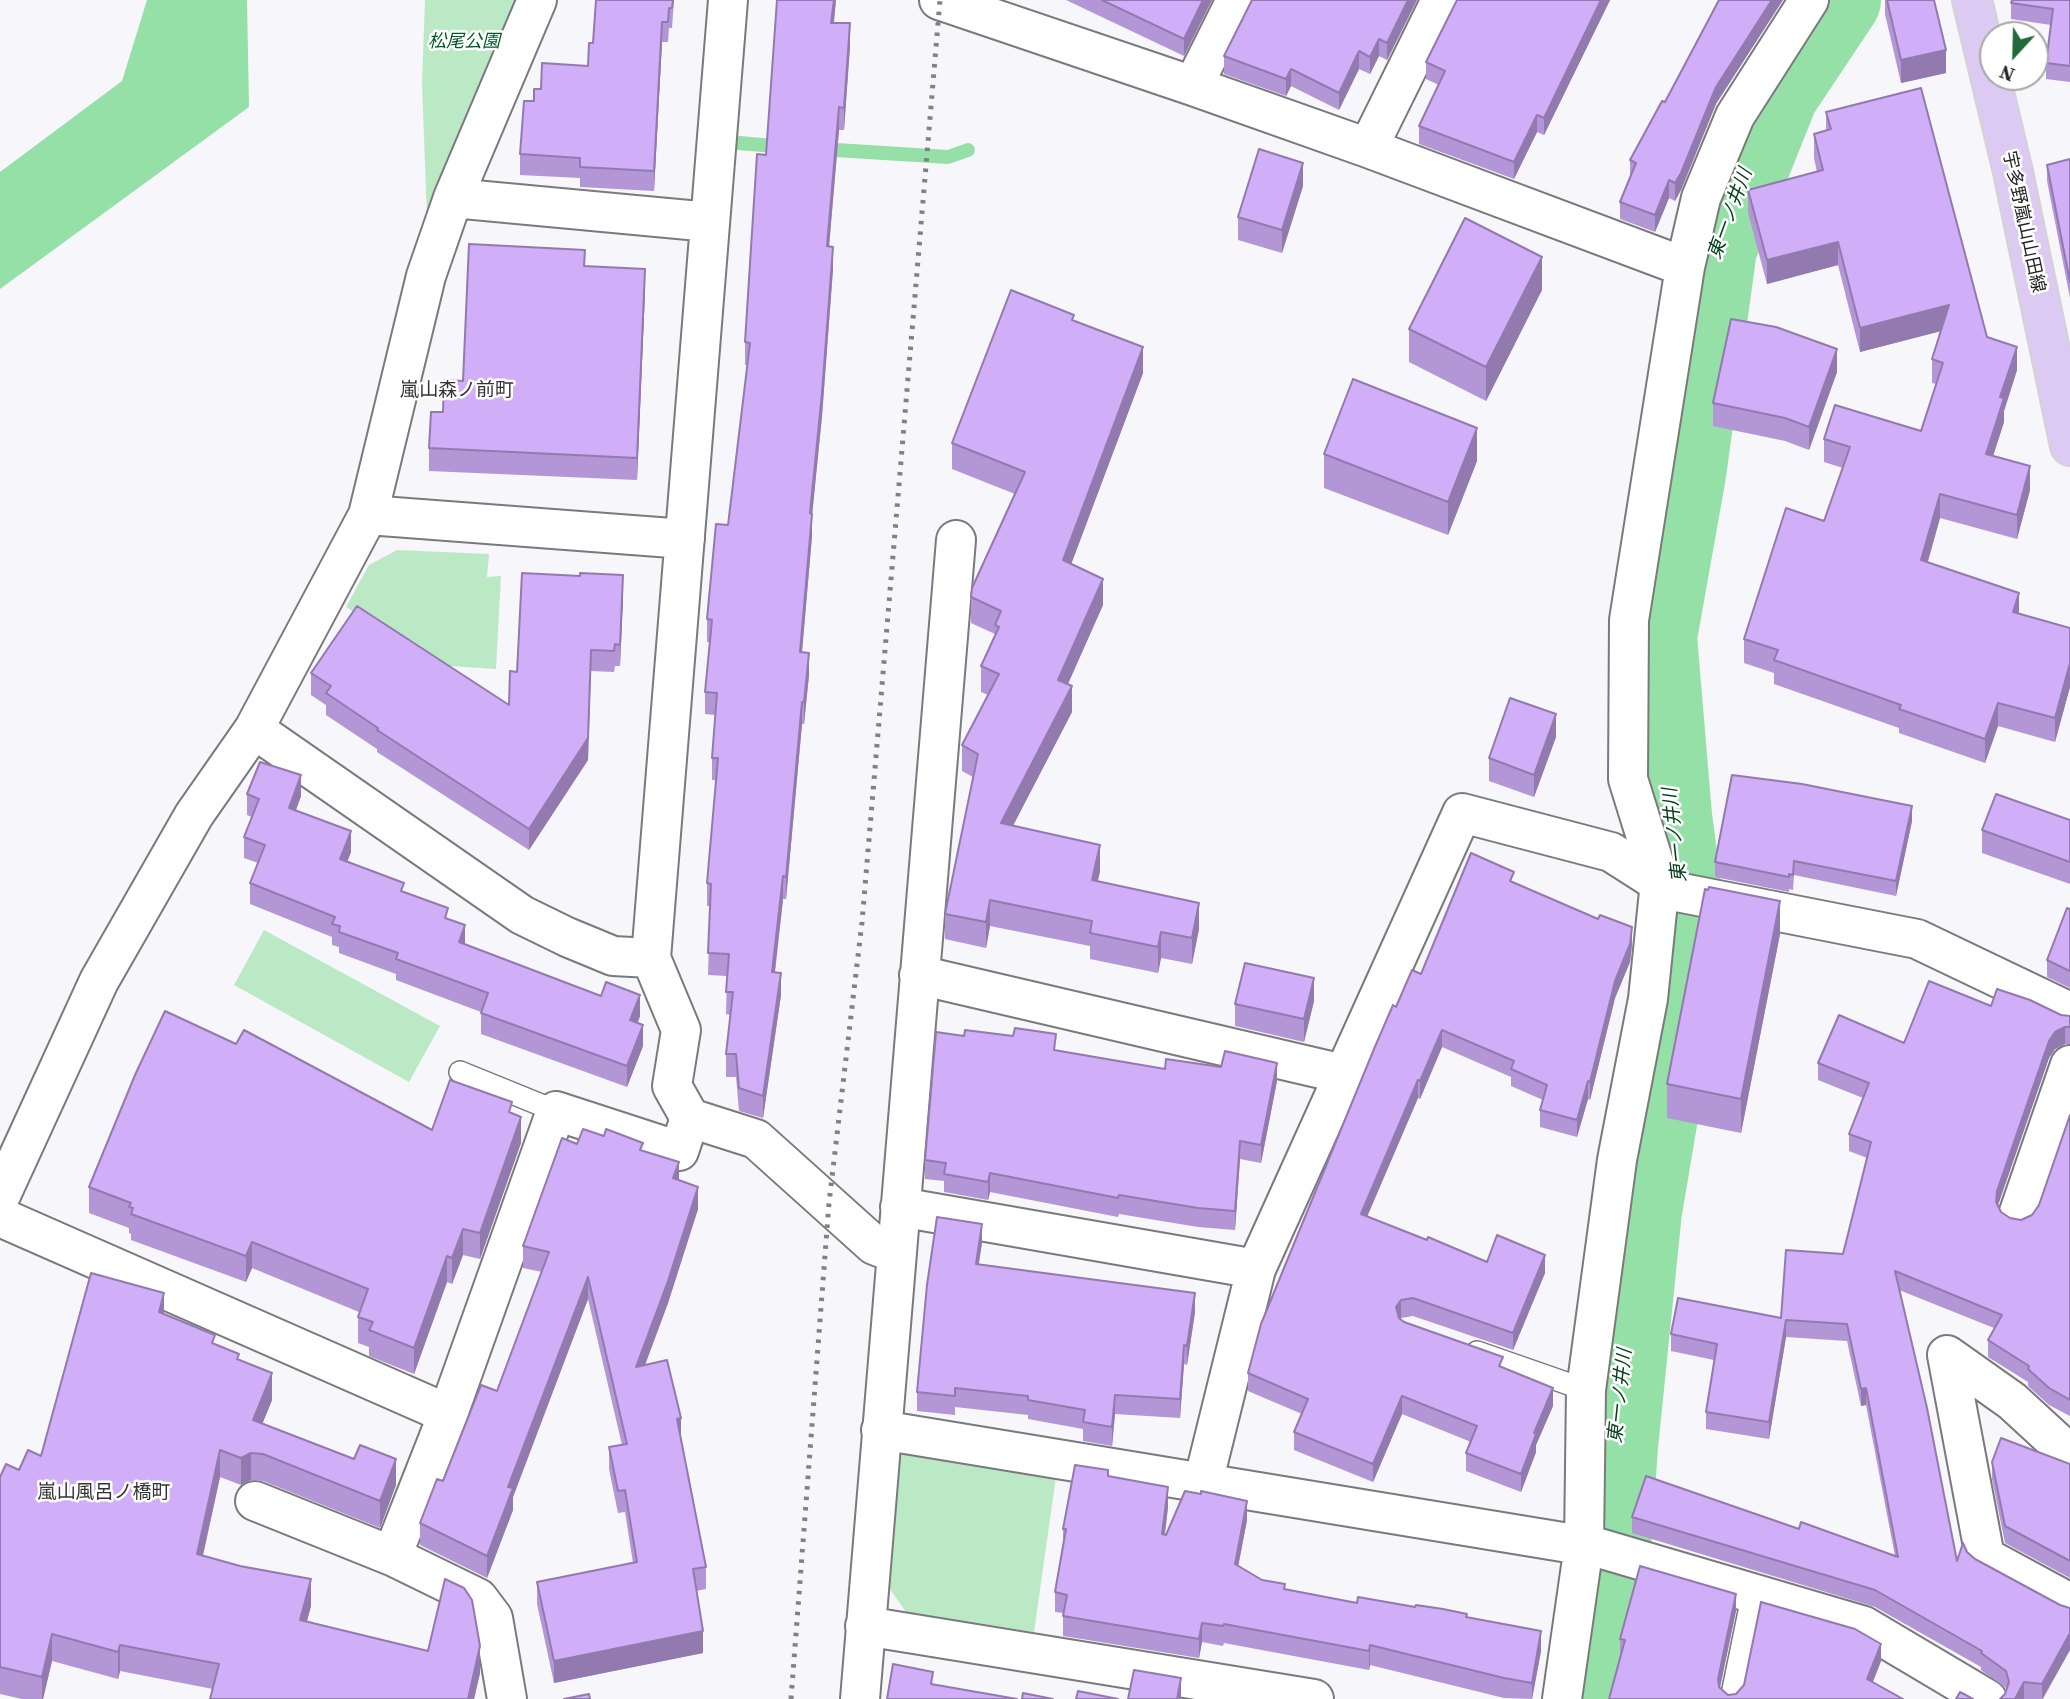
<!DOCTYPE html>
<meta charset="utf-8">
<style>
body{margin:0}
#map{position:relative;width:2070px;height:1699px;overflow:hidden;background:#f7f6fa;font-family:"Source Serif 4",serif}
canvas{display:block}
.north{position:absolute;left:1979px;top:21px;width:70px;height:70px;box-sizing:border-box;background:#fff;border:2px solid #a7a7a8;border-radius:50%;rotate:202deg;font-size:19px;font-weight:700;line-height:28px;text-align:center;color:#242325}
.north::after{content:'';display:block;margin:auto;width:24px;height:32px;background:#1f6a38;clip-path:polygon(50% 0,100% 100%,50% 72%,0 100%)}
</style>
<div id="map">
<canvas width="2070" height="1699"></canvas>
<div class="north">N</div>
</div>
<script>
const context = document.querySelector('canvas').getContext('2d');
context.lineJoin = 'round';
function fillPath(path, color) { context.fillStyle = color; context.fill(path, 'evenodd'); }
function trace(path, color, width, dash) { context.strokeStyle = color; context.lineWidth = width; context.lineCap = dash ? 'butt' : 'round'; context.setLineDash(dash || []); context.stroke(path); }
function label(font, color, halo, rows, align = 'center') {
  context.font = font + ' "Source Serif 4","Noto Sans JP",serif'; context.lineWidth = 5; context.setLineDash([]); context.textBaseline = 'middle'; context.strokeStyle = halo; context.fillStyle = color; for (const [text, x, y, turn = 0] of rows) {
    context.save(); context.translate(x, y); context.rotate((+turn || 0) * Math.PI / 180); context.textAlign = isNaN(turn) ? turn : align; if (halo) context.strokeText(text, 0, 0); context.fillText(text, 0, 0); context.restore();
  }
}
fillPath(new Path2D(`
 M425,0H527L427,218L422,83Z
 M397,550L489,554L487,577L501,576L496,669L434,665L346,607L369,565Z
 M264,930L440,1026L409,1082L234,985Z
 M897,1444L1057,1470L1034,1632L906,1612L887,1585Z`), '#bce9c5');
fillPath(new Path2D(`
 M147,0H247L249,107L0,289V172L122,81Z`), '#95e0a6');
trace(new Path2D(`
 M739,143L786,147
 M820,149L948,157L968,150`), '#95e0a6', 14);
trace(new Path2D(`
 M1590,1699L1604,1621L1616,1446L1640,1211L1686,939L1670,816L1655,637L1684,474L1715,248L1777,93L1839,0`), '#95e0a6', 84);
const lane = new Path2D(`
 M460,1072L556,1111
 M1477,1352L1586,1390
 M1731,1699L1753,1592`);
const street = new Path2D(`
 M939,0L1193,86L1368,148L1685,267L1701,198L1735,116L1809,0
 M1193,86L1236,0
 M1368,148L1441,0
 M453,198L710,222
 M368,515L685,539
 M254,729L522,915L567,937L613,956L651,958
 M919,975L1343,1074
 M690,1118L756,1139L874,1245L897,1254
 M0,1197L99,981L194,815L254,729L368,515L426,276L453,198L537,0
 M900,1207L1256,1269
 M2018,1215L2070,1065
 M0,1217L448,1414L556,1111L679,1151L690,1118L672,1086L681,1030L651,958L728,0
 M881,1430L1599,1548L1864,1626L1987,1699
 M2070,1452L2062,1447L2012,1401L1947,1355L1985,1557L2070,1603
 M1203,1483L1256,1269L1462,813L1611,852L1672,891L1917,939L2070,1012
 M255,1501L392,1556L478,1598L493,1618L507,1699
 M392,1556L448,1414
 M865,1626L1314,1699
 M860,1699L956,540
 M1562,1699L1584,1545L1586,1390L1617,1160L1648,999L1660,882L1628,779L1629,620L1685,267`);
const primary = new Path2D(`
 M1972,0L2013,172L2070,446`);
trace(lane, '#7a797c', 24);
trace(street, '#7a797c', 42);
trace(primary, '#d3d3d3', 42);
trace(lane, '#fff', 21);
trace(street, '#fff', 38);
trace(primary, '#dccaf2', 38);
trace(new Path2D(`
 M791,1699L829,1203L862,922L940,0`), '#818082', 5, [3.5, 7]);
fillPath(new Path2D(`
 M674,0L672,28H669L668,42H662L654,191L580,187V178L520,175V154L534,101L541,89L588,66L593,43Z
 M836,0L834,23L850,46L844,130H839L829,247L833,269L822,416L812,514V536L802,652L809,675L804,724H802L786,899H783L775,973L781,995L763,1118L739,1111L736,1077H726V1054L730,1015L726,1014L727,976L708,975L710,906H707V883L716,780H712V758L715,715L705,714V692L710,642H707V619L728,525L747,365H745V342L766,155Z
 M1066,0H1212L1184,56Z
 M1417,0L1387,60L1379,56L1370,74L1359,69L1339,110L1291,86L1286,96L1224,74V56Z
 M1457,0H1610L1544,135L1537,132L1514,179L1419,144V126L1439,85L1426,79V62Z
 M1885,0H1934L1946,73L1901,83L1885,14Z
 M2070,0V82L2046,79V63L2051,25L2011,19V3Z
 M1665,102L1716,104L1681,190L1675,201L1669,198L1655,232L1620,219V202L1630,176V160Z
 M1826,112L1987,337L2017,370L2004,411V422L1993,456L2030,490L2017,539L1940,518L1928,562L2019,613L2070,628V687L2055,742L1998,726L1985,763L1899,733V728L1774,684V673L1744,663V639L1824,521L1843,468L1824,462V439L1921,431L1937,384L1932,383V359L1941,331L1860,352L1838,265L1767,284L1748,213V190L1817,172L1814,158V134L1826,130Z
 M2070,159V298L2047,181V165Z
 M1303,186L1282,253L1238,240V217Z
 M585,266L645,291L637,480L429,471V448L443,412L463,381Z
 M1542,290L1486,401L1409,362V329Z
 M1074,321L1143,373L1071,564L1103,605L1068,684L1072,712L1013,825L1100,871L1098,881L1199,929L1192,964L1161,958L1158,973L1090,959V946L990,926L986,948L945,939V914L973,777L962,771V745L988,695L981,692V666L995,637V634L971,623V597L1015,494L952,469V443Z
 M1837,372L1809,450L1785,441L1713,426V403Z
 M1324,454L1477,461L1448,535L1324,488Z
 M623,597L620,666H615L614,672L591,671L588,760L529,850L377,752V749L326,715V705L311,695V673L509,705L517,672Z
 M1556,737L1534,797L1489,781V758Z
 M247,794L301,796L296,810L351,852L347,862L404,892L448,919L465,944L640,1016L638,1022L643,1046L627,1087L481,1034V1012L396,980V974L339,953V947L332,945V937L250,904V883L258,863L244,858V837L252,817L247,815Z
 M2070,820V884L1982,853V830Z
 M1912,821L1896,896L1794,875L1793,890L1789,889V892L1715,877V862Z
 M1514,883L1632,945L1630,962L1615,998L1590,1100L1588,1099L1577,1137L1540,1127V1110L1543,1100L1511,1086V1077L1442,1047L1420,1099L1418,1098L1367,1216L1427,1240L1487,1262L1545,1273L1513,1350L1413,1316L1401,1318L1400,1319L1404,1322L1503,1368L1553,1406L1536,1445V1452L1521,1492L1466,1471V1453L1471,1442L1402,1414L1373,1482L1294,1450V1432L1302,1414L1248,1391V1373L1396,1007L1421,974Z
 M2070,909V988L2047,977V960Z
 M1780,934L1741,1133L1667,1118V1084Z
 M1314,1001L1304,1042L1235,1026V1004Z
 M1991,1006L2070,1016V1044H2065L2055,1049L2049,1058L1998,1205L2001,1212L2010,1218L2021,1220L2032,1215L2039,1205L2070,1115V1416L2049,1405L2028,1386V1382L1988,1357V1340L1994,1328L1899,1290L1957,1561L1967,1552L1975,1559L2060,1605L2070,1608V1650L2043,1699H2024L2005,1694L2006,1688L1981,1670V1667L1875,1607L1632,1533V1517L1799,1529L1895,1556L1866,1405L1861,1406L1847,1341L1786,1337L1769,1439L1706,1429V1412L1714,1360L1671,1351V1334L1781,1318L1843,1254L1867,1158L1849,1151V1134L1863,1098L1818,1080V1063L1904,1043Z
 M236,1044L432,1130L512,1113L521,1143L480,1259L463,1255L452,1284L447,1282L414,1374L369,1356V1347L358,1343V1317L359,1312L252,1268L246,1282L131,1240V1234L129,1233V1228L89,1213V1187Z
 M1056,1050L1165,1069L1277,1081L1261,1163L1240,1159L1235,1230L1198,1227L1119,1214L1118,1217L990,1192L988,1200L944,1192V1181L925,1179V1160Z
 M577,1144L643,1151L679,1180L698,1209L668,1303L645,1365L681,1438L706,1567V1589L696,1591L703,1653L554,1683L537,1604V1582L633,1563L625,1512L618,1513L609,1469V1447L622,1445L588,1299L513,1497V1510L487,1578L420,1545V1523L497,1391L542,1272L523,1268V1246Z
 M982,1243L978,1265L1195,1312L1187,1365L1184,1364L1180,1418L1115,1414L1112,1446L1083,1441V1429L1028,1419V1415L955,1407V1415L917,1411V1392Z
 M164,1314L239,1360L272,1400L262,1424L396,1485L380,1528L263,1481L251,1480L241,1485L220,1477L203,1556L311,1606L307,1621L480,1673L474,1699H210L213,1689L120,1671L118,1679L52,1661L43,1699H22L0,1694V1477L19,1470L41,1456Z
 M1992,1462L2070,1464V1578L2005,1543L1992,1479Z
 M1108,1476L1168,1507L1165,1535L1247,1520L1238,1566L1262,1580L1285,1589L1357,1603L1467,1617L1541,1651L1532,1699L1504,1698L1370,1665L1369,1670L1224,1643L1223,1646L1202,1642L1199,1658L1063,1636V1613L1055,1612V1592L1063,1548V1529Z
 M1736,1611L1720,1688L1728,1695L1736,1694L1881,1661L1873,1682L1903,1699H1609L1620,1656V1639Z`), '#b396d5');
fillPath(new Path2D(`
 M834,0H836L831,45V23Z
 M1203,0H1212L1184,56V39Z
 M1408,0H1417L1387,60V43Z
 M1601,0H1610L1544,135V118Z
 M1772,0H1783L1716,104L1681,190L1675,201V183L1716,87Z
 M662,22V42L654,191V171Z
 M850,23V46L844,130V108Z
 M1379,39V56L1370,74V57Z
 M1946,50V73L1901,83V60Z
 M1359,51V69L1339,110V93Z
 M1291,69V86L1286,96V79Z
 M839,107V130L827,269V246Z
 M1537,115V132L1514,179V162Z
 M1303,163V186L1282,253V230Z
 M1669,180V198L1655,232V215Z
 M1838,242V265L1767,284V260Z
 M833,247V269L822,416L810,536V513Z
 M1542,257V290L1486,401V367Z
 M645,269V291L637,480V458Z
 M1949,305V329L1860,352V328Z
 M1143,347V373L1063,586V560Z
 M2017,347V370L2004,411V422L1986,478V454L2000,397Z
 M1837,349V372L1809,450V427Z
 M1477,428V461L1448,535V502Z
 M2030,466V490L2017,539V515Z
 M1940,494V518L1921,584V560Z
 M812,514V536L800,674V652Z
 M623,575V597L620,666V645Z
 M1103,579V605L1058,706V680Z
 M2019,593V617L2013,612Z
 M591,650L588,760L529,850V829Z
 M809,653V675L804,724V702Z
 M2070,663V687L2055,742V718Z
 M1072,686V712L1001,849V823Z
 M802,702V724L786,899V877Z
 M1998,703V726L1985,763V739Z
 M1556,714V737L1534,797V775Z
 M301,775V796L289,829V808Z
 M1912,806V821L1896,896V881Z
 M351,831V852L340,880V859Z
 M1100,845V871L1092,906V880Z
 M783,876V899L772,995V972Z
 M990,900V926L986,948V922Z
 M1780,901V934L1741,1133V1099Z
 M1199,903V929L1192,964V938Z
 M465,925V946L459,942Z
 M1632,927V945L1630,962L1615,998L1590,1100V1082L1615,981Z
 M1161,932V958L1158,973V947Z
 M781,973V995L763,1118V1096Z
 M1314,978V1001L1304,1042V1019Z
 M640,995V1016L630,1041V1020Z
 M643,1025V1046L627,1087V1066Z
 M2065,1027V1044L2055,1049L2049,1058L1997,1208L1996,1218L1997,1191L2049,1041L2055,1032Z
 M1442,1030V1047L1420,1099V1081Z
 M1277,1063V1081L1261,1163V1145Z
 M1418,1080V1098L1361,1231V1214Z
 M1588,1081V1099L1577,1137V1120Z
 M521,1117V1143L480,1259V1233Z
 M1240,1141V1159L1235,1230V1211Z
 M679,1162V1184L673,1178Z
 M990,1173V1192L988,1200V1182Z
 M698,1187V1209L668,1303L636,1389V1367Z
 M982,1224V1243L976,1283V1264Z
 M463,1229V1255L452,1284V1258Z
 M252,1242V1268L246,1282V1256Z
 M1545,1255V1273L1513,1350V1333Z
 M447,1256V1282L414,1374V1348Z
 M588,1277V1299L513,1497V1510L487,1578V1556L508,1487Z
 M164,1293V1320L159,1312Z
 M1195,1293V1312L1187,1365V1346Z
 M1401,1300V1318L1396,1324V1307Z
 M1786,1320V1337L1769,1439V1422Z
 M1184,1345V1364L1180,1418V1399Z
 M272,1373V1400L253,1447V1420Z
 M1553,1388V1406L1536,1445V1452L1521,1492V1474L1534,1433Z
 M1866,1388V1405L1861,1406V1389Z
 M1115,1395V1414L1112,1446V1427Z
 M1402,1396V1414L1373,1482V1464Z
 M681,1418V1440L677,1419Z
 M220,1450V1477L197,1581V1554Z
 M251,1453V1480L241,1485V1458Z
 M396,1459V1485L380,1528V1501Z
 M1168,1487V1507L1162,1554V1534Z
 M1247,1501V1520L1235,1583V1564Z
 M311,1579V1606L300,1647V1620Z
 M1736,1594V1611L1718,1696V1679Z
 M1202,1623V1642L1199,1658V1639Z
 M703,1631V1653L554,1683V1661Z
 M1541,1631V1651L1532,1699V1683Z
 M2070,1633V1650L2042,1699V1684Z
 M52,1634V1661L43,1699H42V1677Z
 M1881,1644V1661L1867,1696V1679Z
 M120,1645V1671L118,1679V1652Z
 M1370,1645V1665L1369,1670V1651Z
 M480,1646V1673L474,1699H468Z
 M1181,1678V1699H1177Z
 M2024,1682V1699H2015Z`), '#927aae');
const building = new Path2D(`
 M596,0H673L672,8H669L668,22H662L654,171L580,167V158L520,154L524,101H534V89H541L542,63L588,66L589,43H593Z
 M777,0H834L831,23H850L844,108L839,107L827,246L833,247L822,393L810,513L812,514L800,652L809,653L804,702H802L786,877L783,876L772,972L781,973L763,1096L739,1088L736,1054H726L733,992H726L729,954L708,953L711,884L707,883L718,758H712L717,693L705,692L712,620L707,619L716,524L728,525L750,343L745,342L757,154L766,155Z
 M1102,0H1203L1184,39Z
 M1252,0H1408L1387,43L1379,39L1370,57L1359,51L1339,93L1291,69L1286,79L1224,56Z
 M1457,0H1601L1544,118L1537,115L1514,162L1419,126L1445,71L1426,62Z
 M1719,0H1772L1716,87L1681,173L1675,183L1669,180L1655,215L1620,202L1636,163L1630,160L1662,101L1665,102Z
 M1887,0H1934L1946,50L1901,60Z
 M2012,0H2070V66L2046,63L2053,9L2011,3Z
 M1921,88L1987,337L2017,347L2000,397L2004,398L1986,454L2030,466L2017,515L1940,494L1921,560L2019,593L2013,612L2070,628V663L2055,718L1998,703L1985,739L1899,709L1901,705L1774,660L1778,650L1744,639L1786,508L1824,521L1850,447L1824,439L1835,405L1921,431L1943,363L1932,359L1949,305L1860,328L1838,242L1767,260L1748,190L1823,170L1814,134L1831,129L1826,112Z
 M1259,149L1303,163L1282,230L1238,217Z
 M2070,159V282L2047,165Z
 M1465,218L1542,257L1486,367L1409,329Z
 M469,244L585,250L584,266L645,269L637,458L429,448L431,412H443L444,380L463,381Z
 M1011,290L1074,315L1072,320L1143,347L1063,560L1103,579L1058,680L1072,686L1001,823L1100,845L1092,880L1199,903L1192,938L1161,932L1158,947L1090,933L1092,921L990,900L986,922L945,914L978,754L962,745L999,674L981,666L999,627L995,625L1001,611L971,597L972,588L1025,472L952,443Z
 M1731,319L1776,327L1837,349L1809,427L1785,418L1713,403Z
 M1353,379L1477,428L1448,502L1324,454Z
 M522,573L580,576V573L623,575L620,645L615,644L614,651L591,650L588,738L529,829L377,730L378,728L326,693L331,686L311,673L357,606L509,705L510,671L517,672Z
 M1510,698L1556,714L1534,775L1489,758Z
 M260,762L301,775L289,808L351,831L340,859L404,883L401,891L448,908L445,918L465,925L459,942L601,996L606,982L640,995L630,1020L643,1025L627,1066L481,1013L488,993L396,959L398,953L339,932L340,926L332,924L335,917L250,883L265,845L244,837L259,799L247,794Z
 M1732,775L1802,784L1912,806L1896,881L1794,861L1793,875L1789,874V877L1715,862Z
 M1996,794L2070,820V862L1982,830Z
 M1471,853L1514,872L1510,881L1598,919L1600,915L1632,927L1630,944L1615,981L1590,1082L1588,1081L1577,1120L1540,1110L1547,1085L1511,1069L1514,1061L1442,1030L1420,1081L1418,1080L1361,1214L1427,1240L1428,1237L1487,1262L1497,1235L1545,1255L1513,1333L1413,1298L1401,1300L1396,1307L1399,1318L1404,1322L1503,1357L1499,1366L1553,1388L1534,1433L1536,1434L1521,1474L1466,1453L1477,1426L1402,1396L1373,1464L1294,1432L1308,1399L1248,1373L1261,1324L1374,1049L1393,1005L1396,1007L1412,970L1421,974Z
 M1709,887L1780,901L1741,1099L1667,1084L1705,889L1708,890Z
 M2067,908L2070,909V971L2047,960Z
 M1245,963L1314,978L1304,1019L1235,1004Z
 M1929,981L1991,1006L1997,989L2030,1000L2061,1015L2070,1016V1027H2065L2055,1032L2049,1041L1997,1191L1996,1202L2001,1212L2010,1218L2021,1220L2032,1215L2039,1205L2070,1115V1400L2049,1388L2028,1369L2029,1366L1988,1340L2002,1315L1895,1271L1927,1408L1957,1561L1963,1543L1967,1552L1975,1559L2060,1605L2070,1608V1633L2042,1684L2024,1682L2015,1699H2000L2005,1694L2009,1682L2006,1671L1981,1653L1982,1651L1875,1590L1632,1517L1646,1476L1799,1529L1801,1522L1898,1557L1866,1388L1861,1389L1847,1324L1786,1320L1769,1422L1706,1412L1717,1344L1671,1334L1678,1298L1781,1318L1786,1250L1843,1254L1871,1142L1849,1134L1869,1083L1818,1063L1839,1015L1904,1043Z
 M165,1011L236,1044L244,1030L432,1130L450,1080L512,1102L509,1112L521,1117L480,1233L463,1229L452,1258L447,1256L414,1348L369,1330L373,1322L358,1317L368,1289L252,1242L246,1256L131,1214L133,1208L129,1207L131,1203L89,1187L135,1075Z
 M1015,1028L1056,1034L1054,1050L1165,1069L1166,1059L1221,1067L1225,1051L1277,1063L1261,1145L1240,1141L1235,1211L1198,1208L1119,1195L1118,1198L990,1173L988,1182L944,1174L946,1163L925,1160L936,1032L964,1036L965,1030L1013,1036Z
 M583,1129L604,1136L606,1129L643,1143L640,1150L679,1162L673,1178L698,1187L668,1281L636,1367L667,1360L681,1418L677,1419L706,1567L693,1569L703,1631L554,1661L537,1582L637,1562L625,1490L618,1491L609,1447L627,1444L588,1277L508,1487L513,1488L487,1556L420,1523L437,1479L443,1481L481,1385L497,1391L549,1252L523,1246L562,1138L577,1144Z
 M937,1217L982,1224L976,1264L1195,1293L1187,1346L1184,1345L1180,1399L1115,1395L1112,1427L1083,1422L1085,1410L1028,1400V1396L955,1388V1396L917,1392L927,1285Z
 M91,1273L164,1293L159,1312L215,1335L212,1343L239,1354L237,1359L272,1373L253,1420L354,1459L360,1445L396,1459L380,1501L263,1454L251,1453L241,1458L220,1450L197,1554L240,1566L311,1579L300,1620L428,1651L445,1579L464,1588L472,1600L480,1646L468,1699H210L219,1664L120,1645L118,1652L52,1634L42,1677L0,1667V1477L6,1464L19,1470L28,1450L41,1456Z
 M2001,1438L2070,1464V1561L2005,1526L1992,1462Z
 M1075,1465L1108,1470V1476L1168,1487L1162,1534L1166,1535L1185,1491L1201,1494V1491L1247,1501L1235,1564L1262,1580L1285,1584L1284,1589L1357,1603L1358,1597L1415,1607L1416,1605L1443,1609L1467,1614L1466,1617L1541,1631L1532,1683L1504,1678L1370,1645L1369,1651L1224,1624L1223,1626L1202,1623L1199,1639L1063,1616L1067,1595L1055,1592L1066,1529H1063Z
 M1640,1566L1736,1594L1718,1679L1719,1687L1728,1695L1736,1694L1744,1685L1761,1602L1855,1629L1881,1644L1867,1679L1903,1699H1609L1625,1640L1620,1639Z
 M893,1664L933,1672L931,1684L1017,1699H887Z
 M1134,1670L1181,1678L1177,1699H1128Z
 M1078,1691L1118,1699H1076Z
 M1960,1692L1973,1699H1956Z
 M1023,1693L1053,1699H1022Z
 M589,1694L590,1699H564Z`);
fillPath(building, '#d0aef8');
trace(building, '#927aae', 2);
label('italic 18px', '#005a28', '#fff', [
 ["松尾公園",464,42]
]);
label('18px', '#242325', '#fff', [
 ["宇多野嵐山山田線",2023,222,78]
]);
label('italic 19px', '#06401d', '#fff', [
 ["東一ノ井川",1731,214,-70],
 ["東一ノ井川",1676,835,-96],
 ["東一ノ井川",1621,1396,-84]
]);
label('19px', '#333235', '#fff', [
 ["嵐山森ノ前町",457,391],
 ["嵐山風呂ノ橋町",104,1493]
]);
</script>
